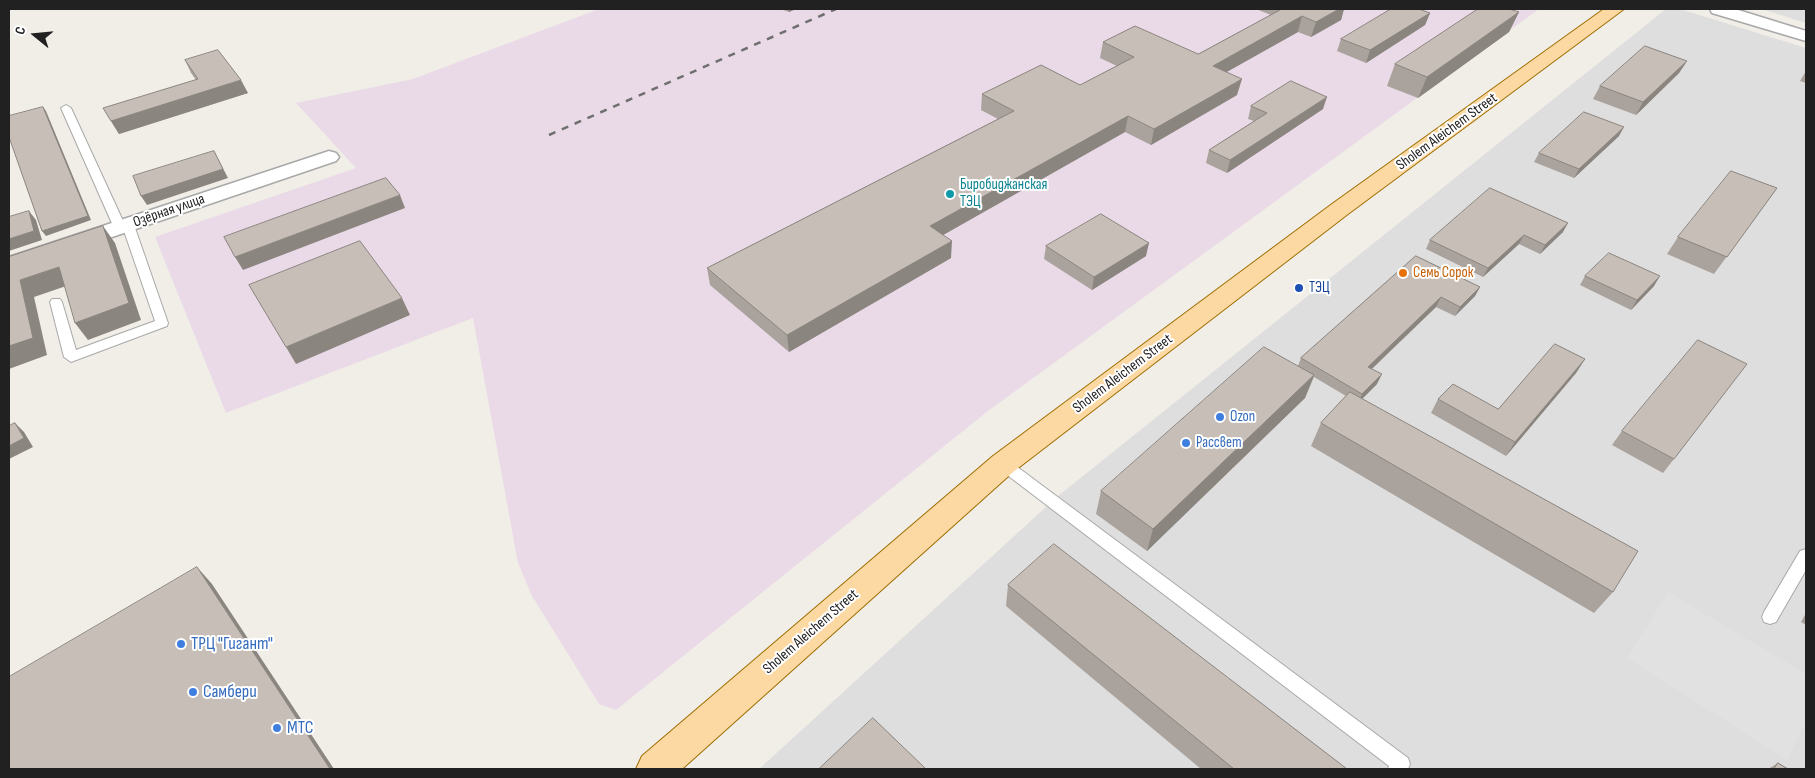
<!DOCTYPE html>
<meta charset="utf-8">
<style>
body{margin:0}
#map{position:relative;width:1815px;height:778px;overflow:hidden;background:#f1eee8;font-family:"Sofia Sans Condensed",sans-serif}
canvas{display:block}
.frame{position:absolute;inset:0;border:10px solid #212121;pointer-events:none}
.north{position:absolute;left:10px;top:10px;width:50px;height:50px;-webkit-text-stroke:4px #fff;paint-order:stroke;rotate:287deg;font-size:14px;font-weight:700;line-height:20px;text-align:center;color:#212121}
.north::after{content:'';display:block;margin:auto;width:18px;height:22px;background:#212121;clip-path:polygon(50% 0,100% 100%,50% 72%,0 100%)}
</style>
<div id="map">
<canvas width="1815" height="778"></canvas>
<div class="frame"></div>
<div class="north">С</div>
</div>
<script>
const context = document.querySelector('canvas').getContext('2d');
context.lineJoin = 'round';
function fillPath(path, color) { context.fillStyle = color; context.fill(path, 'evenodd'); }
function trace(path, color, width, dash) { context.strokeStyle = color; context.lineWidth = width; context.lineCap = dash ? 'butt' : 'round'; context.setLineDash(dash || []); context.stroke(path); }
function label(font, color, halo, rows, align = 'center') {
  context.font = font + ' "Sofia Sans Condensed",sans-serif'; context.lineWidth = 4; context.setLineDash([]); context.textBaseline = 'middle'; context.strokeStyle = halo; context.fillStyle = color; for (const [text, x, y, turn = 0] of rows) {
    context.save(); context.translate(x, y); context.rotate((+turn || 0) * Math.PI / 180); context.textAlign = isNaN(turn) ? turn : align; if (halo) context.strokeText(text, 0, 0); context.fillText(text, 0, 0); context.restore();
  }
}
fillPath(new Path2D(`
 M1666,9H1680L1806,48V769H759L1058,496Z
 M1762,9H1806V23Z`), '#dfdede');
fillPath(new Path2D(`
 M599,9H1539L988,411L616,710L599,704L532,596L518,563L473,318L226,413L155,237L356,168L296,103L413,79Z`), '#eadae7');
fillPath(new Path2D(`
 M1668,592L1806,674V721L1787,760L1627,658Z`), '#e1e1e1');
const lane = new Path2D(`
 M66,105L71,108L124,223L128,221L134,225L168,323L167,326L71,362L64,357L50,302L52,299H60L62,302L76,350L155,321L124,231H116L114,228L61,108Z
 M1003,458L1008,460L1408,758L1410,764L1408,769H1388L1389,766L998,468L996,464L998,460Z
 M1806,549V570L1776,622L1770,624L1764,622L1762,617L1764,612L1800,551Z`);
const street = new Path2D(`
 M1710,9H1735L1806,31V41L1712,13Z
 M329,151L336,153L339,157L336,161L9,272V257Z`);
const primary = new Path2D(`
 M1604,9H1624L1348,214L1013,472L682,769H636L642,756L993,456L1332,204Z`);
trace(lane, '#a8a8a8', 2);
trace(street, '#a8a8a8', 3);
trace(primary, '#9e6e00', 2);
fillPath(lane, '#fff');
fillPath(street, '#fff');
fillPath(primary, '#fcd8a2');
trace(new Path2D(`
 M549,135L836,9`), '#6f6f6f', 2.5, [7, 7]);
fillPath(new Path2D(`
 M780,9H796L789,12Z
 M1256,9H1344L1341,20L1311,37L1298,32L1226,72L1237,95L1151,145L1125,132L943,235L951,258L789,352L710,285L707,268L998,119L981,110L982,94L1080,85L1117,66L1100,58L1103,42L1198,54L1271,15Z
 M1519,12L1509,32L1418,98L1387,86L1395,64Z
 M1430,13L1425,25L1366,63L1337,51L1341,39Z
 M185,60L248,93L119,134L111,121L196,80L191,73Z
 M1687,61L1679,73L1636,115L1593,99L1600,86Z
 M1806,71V83L1800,81Z
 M1251,106L1323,109L1227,173L1206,163L1209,150L1254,121L1248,119Z
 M1619,136L1574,178L1534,162L1539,153Z
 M1777,188L1714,274L1667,254L1678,237Z
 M1563,232L1540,254L1519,244L1483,277L1426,249L1430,240Z
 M1046,246L1146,256L1092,290L1044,259Z
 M1416,256L1480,287L1475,296L1455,316L1436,307L1372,369L1377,384L1362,399L1613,592L1594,613L1311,446L1321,423L1346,396L1314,377L1305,398L1147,551L1096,514L1101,491L1298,366L1301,358Z
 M1585,276L1654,286L1631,310L1580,285Z
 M1585,359L1576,373L1506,456L1431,413L1438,399L1498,409Z
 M1622,431L1674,459L1663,473L1612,445Z
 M1008,585L1347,769H1201L1006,606Z
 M1806,613V625L1801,622Z
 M1778,763L1788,769H1768Z`), '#aaa39d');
fillPath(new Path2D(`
 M788,9H796L789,12Z
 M1339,9H1344L1341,20L1311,37L1316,22Z
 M1519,12L1509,32L1418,98L1427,77Z
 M1430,13L1425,25L1366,63L1370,50Z
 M1302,16L1298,32L1209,82L1213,66Z
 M1687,61L1679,73L1636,115L1643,102Z
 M1242,79L1237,95L1151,145L1154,129Z
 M241,80L248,93L119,134L111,121Z
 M1327,97L1323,109L1227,173L1230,160Z
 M43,107L46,111L91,220L46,236L42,231Z
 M1128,116L1125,132L929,243L930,226Z
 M1624,127L1619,136L1574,178L1579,169Z
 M214,151L228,178L147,205L141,196Z
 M400,195L405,208L243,270L235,257Z
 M29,211L36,220L42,240L9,251V239Z
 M1568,223L1563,232L1540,254L1545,245Z
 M103,226L115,243L141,320L88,340L75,323Z
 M1524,235L1519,244L1483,277L1488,268Z
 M952,241L951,258L789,352L787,335Z
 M1149,243L1146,256L1092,290L1094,277Z
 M59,267L72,284L34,297L47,355L9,369V346L20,280Z
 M1660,276L1654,286L1631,310L1637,300Z
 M1480,287L1475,296L1455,316L1460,307Z
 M1441,297L1436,307L1364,376L1368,367Z
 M402,298L410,315L296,364L286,347Z
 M1585,359L1576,373L1506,456L1515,442Z
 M1382,374L1377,384L1358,403L1362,394Z
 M1314,375L1305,398L1147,551L1153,529Z
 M15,423L24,432L33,447L9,459V446Z
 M197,567L212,584L334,769H330Z`), '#8b8580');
const building = new Path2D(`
 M1282,9H1339L1316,22L1302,16L1213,66L1242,79L1154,129L1128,116L930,226L952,241L787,335L707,268L1014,111L982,94L1041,65L1080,85L1134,57L1103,42L1135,26L1198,54Z
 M1391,9H1419L1430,13L1370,50L1341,39Z
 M1478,9H1509L1519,12L1427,77L1395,64Z
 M1645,46L1687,61L1643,102L1600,86Z
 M218,50L241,80L111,121L103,108L198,79L185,60Z
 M1291,81L1327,97L1230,160L1209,150L1267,113L1251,106Z
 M43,107L88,216L42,231L9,137V116Z
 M1584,112L1624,127L1579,169L1539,153Z
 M214,151L223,169L141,196L133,176Z
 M1731,171L1777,188L1727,257L1678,237Z
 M386,178L400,195L235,257L224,237Z
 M1490,188L1568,223L1545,245L1524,235L1488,268L1430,240Z
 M29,211L34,231L9,239V217Z
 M1101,214L1149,243L1094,277L1046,246Z
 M103,226L129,303L75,323L59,267L20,280L33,338L9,346V257Z
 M360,241L402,298L286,347L249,285Z
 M1609,253L1660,276L1637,300L1585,276Z
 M1416,256L1480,287L1460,307L1441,297L1368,367L1382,374L1362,394L1301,358Z
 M1698,340L1747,364L1674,459L1622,431Z
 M1555,344L1585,359L1515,442L1438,399L1453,384L1498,409Z
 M1264,347L1314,375L1153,529L1101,491Z
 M1350,392L1638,551L1613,592L1321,423Z
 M15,423L24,438L9,446V426Z
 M1054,544L1347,769H1234L1008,585Z
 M197,567L330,769H9V677Z
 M873,718L926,769H819Z
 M1778,763L1788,769H1774Z`);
fillPath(building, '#c6beb7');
trace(building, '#8b8580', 1);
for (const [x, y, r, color] of [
 [950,194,5,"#0f9aa8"],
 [1403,273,5,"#e8710a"],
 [1299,288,5,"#1a4fb4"],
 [1220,417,5,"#3f7fe0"],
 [1186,443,5,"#3f7fe0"],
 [181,644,5,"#3f7fe0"],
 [193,692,5,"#3f7fe0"],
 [277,728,5,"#3f7fe0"]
]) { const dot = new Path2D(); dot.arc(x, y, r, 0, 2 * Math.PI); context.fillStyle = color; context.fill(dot); trace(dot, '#fff', 2); }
label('15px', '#212121', '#fff', [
 ["Sholem Aleichem Street",1447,132,-36],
 ["Озёрная улица",169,211,-19],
 ["Sholem Aleichem Street",1123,374,-37],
 ["Sholem Aleichem Street",811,632,-41]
]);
label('15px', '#0d838f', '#fff', [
 ["Биробиджанская",960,185],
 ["ТЭЦ",960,202]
], 'left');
label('15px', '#c56008', '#fff', [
 ["Семь Сорок",1413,273]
], 'left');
label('15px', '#164399', '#fff', [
 ["ТЭЦ",1309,288]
], 'left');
label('15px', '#366cbe', '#fff', [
 ["Ozon",1230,417],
 ["Рассвет",1196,443]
], 'left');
label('18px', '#366cbe', '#fff', [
 ["ТРЦ \"Гигант\"",191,644],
 ["Самбери",203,692],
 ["МТС",287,728]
], 'left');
</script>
